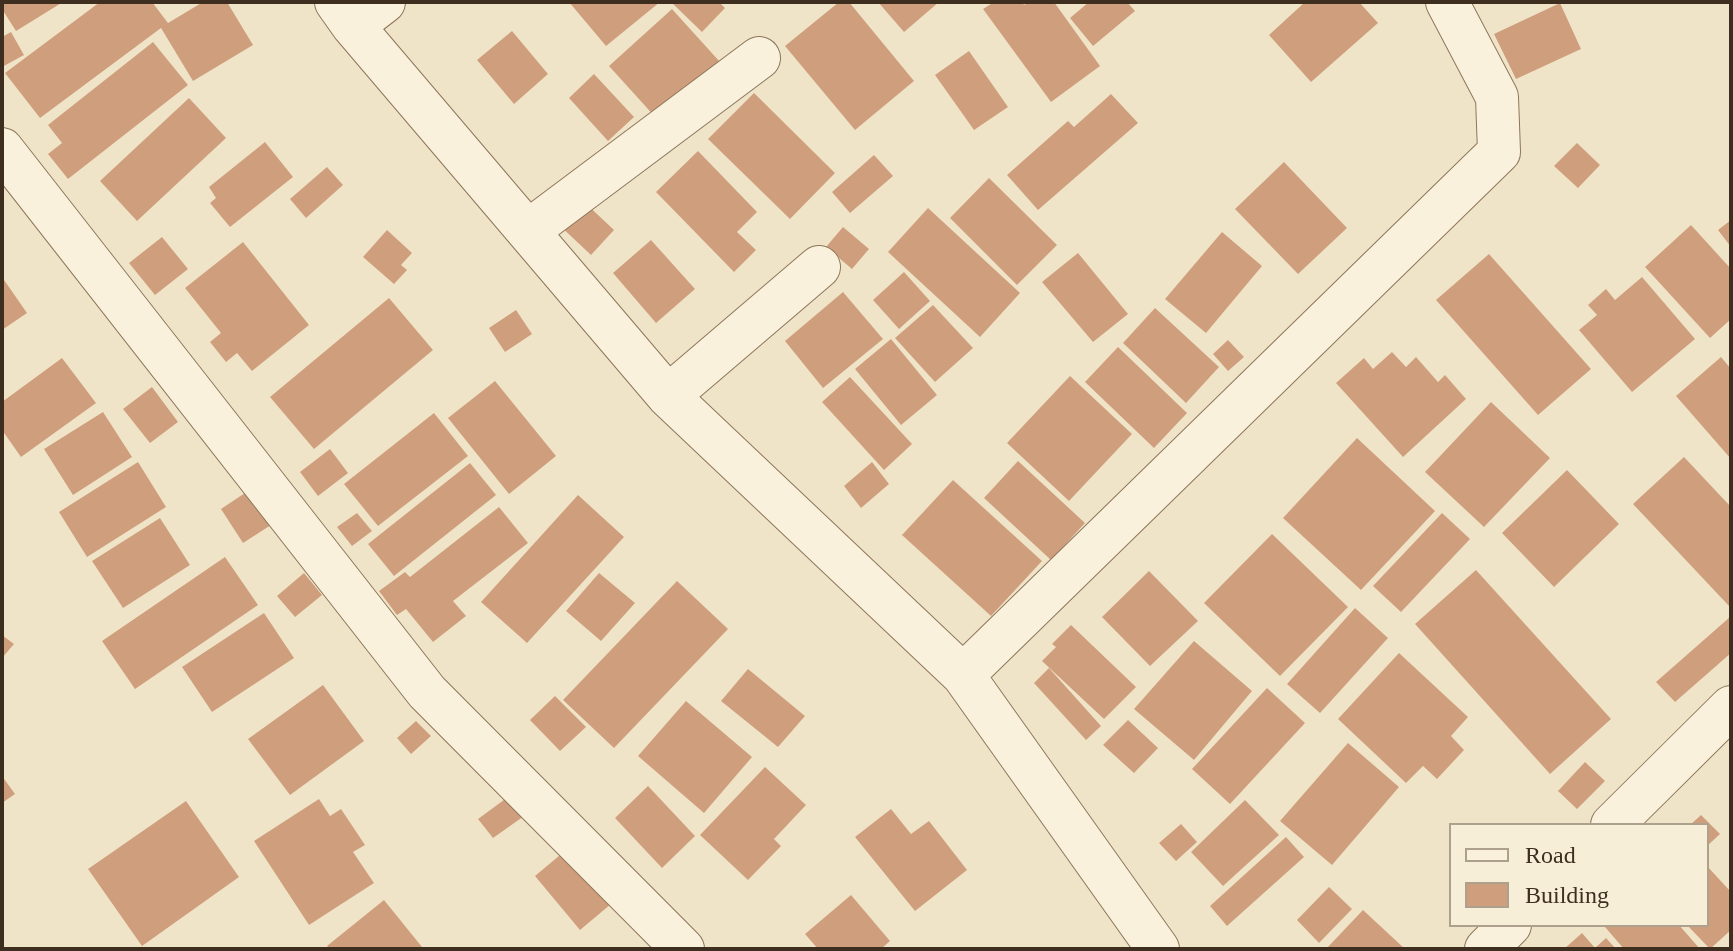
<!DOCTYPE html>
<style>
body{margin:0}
#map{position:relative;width:1733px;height:951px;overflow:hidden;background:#f0e4c8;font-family:Georgia,serif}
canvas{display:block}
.frame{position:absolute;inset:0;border:4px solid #3d2e20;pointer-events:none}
.legend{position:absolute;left:1449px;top:823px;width:260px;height:104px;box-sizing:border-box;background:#f7eed8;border:2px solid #ada18e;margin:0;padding:10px 14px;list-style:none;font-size:24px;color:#3d2e20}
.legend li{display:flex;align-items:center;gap:16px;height:40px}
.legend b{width:40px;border:2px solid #ada18e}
</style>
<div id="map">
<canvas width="1733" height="951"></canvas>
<div class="frame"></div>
<ul class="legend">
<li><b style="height:10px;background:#faf1dc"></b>Road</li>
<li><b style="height:22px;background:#cf9f7d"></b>Building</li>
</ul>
</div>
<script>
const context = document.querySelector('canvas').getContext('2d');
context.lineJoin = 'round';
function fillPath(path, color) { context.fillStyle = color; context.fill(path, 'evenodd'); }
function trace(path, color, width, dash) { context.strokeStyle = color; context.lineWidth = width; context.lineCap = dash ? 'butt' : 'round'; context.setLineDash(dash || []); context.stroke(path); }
fillPath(new Path2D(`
 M2,2H63L16,31L2,9Z
 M100,2H152L168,23L203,2H227L253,45L193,81L161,28L40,118L5,73Z
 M569,2H660L606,46Z
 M671,2H719L725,8L702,32Z
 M839,2H849L914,81L855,130L785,46Z
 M878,2H939L904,32Z
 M994,2H1022L1024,5L1029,2H1054L1100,66L1051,102L983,9Z
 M1089,2H1127L1135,11L1093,46L1070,18Z
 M1305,2H1359L1378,23L1311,82L1269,35Z
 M1560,3L1581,49L1516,79L1494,34Z
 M672,9L720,62L657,119L609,66Z
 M512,31L548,74L514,104L477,60Z
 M11,32L24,55L2,67V37Z
 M153,42L188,85L68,179L48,154L62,143L48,125Z
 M969,51L1008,107L974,130L935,75Z
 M594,74L634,117L608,141L569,98Z
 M754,93L835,173L790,219L708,139Z
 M1111,94L1138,123L1038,210L1007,175L1068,121L1074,127Z
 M189,98L226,138L137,221L100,181Z
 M265,142L293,177L230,227L210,203L216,198L209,187Z
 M1577,143L1600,165L1578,188L1554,166Z
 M698,151L757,212L737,232L756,250L734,272L656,192Z
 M874,155L893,176L850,213L832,192Z
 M1284,162L1347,228L1298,274L1235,209Z
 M327,167L343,185L306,218L290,199Z
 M989,178L1057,245L1017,285L950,218Z
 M580,198L614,230L591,255L557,223Z
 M928,208L1020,293L980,337L888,252Z
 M1731,220V247L1718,230Z
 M1691,225L1731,269V319L1710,338L1645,267Z
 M843,227L869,249L852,269L826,247Z
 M387,230L412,253L401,265L407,270L394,284L363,257Z
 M1222,232L1262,266L1206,333L1165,299Z
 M162,237L188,269L155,295L129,263Z
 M651,240L695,289L656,323L613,273Z
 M243,242L309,325L252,371L237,353L226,362L210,342L221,333L185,288Z
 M1078,253L1128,314L1093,342L1042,282Z
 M1489,254L1591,369L1538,415L1436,300Z
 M904,272L930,301L899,329L873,300Z
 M2,277L27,313L2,330Z
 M1642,277L1695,339L1632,392L1579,330L1597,315L1588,305L1606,289L1615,300Z
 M843,292L883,339L823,388L785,341Z
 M389,298L433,350L314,449L270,397Z
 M933,305L973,348L935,382L895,338Z
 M1155,308L1219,367L1186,403L1123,343Z
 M516,310L532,334L505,352L489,328Z
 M891,339L937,395L901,425L855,369Z
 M1228,340L1244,357L1228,371L1213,354Z
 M1118,347L1187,413L1154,448L1085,382Z
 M1392,352L1406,367L1416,357L1438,382L1445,375L1466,399L1403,457L1336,383L1364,358L1373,369Z
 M1721,357L1731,369V459L1676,396Z
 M62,358L96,403L21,457L2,430V402Z
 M1070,376L1132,434L1069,501L1007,443Z
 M850,377L912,444L884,470L822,402Z
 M495,381L556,456L509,494L448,418Z
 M152,387L178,422L150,443L123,409Z
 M1491,402L1550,458L1484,527L1425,472Z
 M103,412L132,457L73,495L44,449Z
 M434,413L468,456L378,526L344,484Z
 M1357,438L1435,511L1361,590L1283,518Z
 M330,449L348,473L318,496L300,472Z
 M1684,457L1731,507V604L1729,606L1633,504Z
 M1018,461L1085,523L1051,560L984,498Z
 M138,462L166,507L87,557L59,512Z
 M872,462L889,484L861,508L844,486Z
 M470,463L496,495L394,576L368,544Z
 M1567,470L1619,524L1554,587L1502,533Z
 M953,480L1042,561L991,616L902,535Z
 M248,491L271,525L243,543L221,509Z
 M578,495L624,537L527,643L481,602Z
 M499,507L528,543L453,601L466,616L433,642L406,609L397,615L379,591L405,572L410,577Z
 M357,513L372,531L352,546L337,527Z
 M1442,513L1470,539L1401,612L1373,586Z
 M160,518L190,565L123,608L92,561Z
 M1272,534L1348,607L1280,676L1204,603Z
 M225,557L258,605L135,689L102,641Z
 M1476,570L1611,719L1550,774L1415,624Z
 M1149,571L1198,621L1150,666L1102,617Z
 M304,573L322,595L295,617L277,596Z
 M599,573L635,603L601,641L566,611Z
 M677,581L728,629L614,748L563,700Z
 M1355,608L1388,638L1320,713L1287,684Z
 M264,613L294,658L212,712L182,667Z
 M1730,617L1731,653L1675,702L1656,682Z
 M1071,625L1136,687L1104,719L1042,661L1056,647L1052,644Z
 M2,635L14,644L2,658Z
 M1194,641L1252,691L1194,760L1134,709Z
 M1399,653L1468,717L1451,736L1464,750L1437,779L1423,766L1406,783L1338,719Z
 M1049,668L1101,726L1086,740L1034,683Z
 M748,669L805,716L778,747L721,701Z
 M323,685L364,741L290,795L248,739Z
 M1267,688L1305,723L1230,804L1192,769Z
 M555,696L586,727L560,751L530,720Z
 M686,701L752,757L704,813L638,756Z
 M1128,720L1158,748L1134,773L1103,745Z
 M416,721L431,736L411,754L397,738Z
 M1348,743L1399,787L1332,865L1280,821Z
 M1585,762L1605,781L1577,809L1558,791Z
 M765,767L806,805L774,839L781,846L748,880L700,835Z
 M2,776L15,794L2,803Z
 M648,786L695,836L662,868L615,818Z
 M512,794L527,814L493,838L478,819Z
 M319,799L330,816L341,809L365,845L353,852L374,883L309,925L254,841Z
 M1245,800L1279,835L1223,886L1191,852Z
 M186,801L239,877L142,946L88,869Z
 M891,809L911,834L929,821L967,870L915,911L855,837Z
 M1701,815L1720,834L1707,846V825H1690Z
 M1181,824L1197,842L1176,861L1159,843Z
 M1286,837L1304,857L1227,926L1210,906Z
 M566,850L611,904L580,930L535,876Z
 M1707,866L1731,892V930L1710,949L1687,925H1707Z
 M1329,887L1352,909L1319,943L1297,920Z
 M851,895L890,941L881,949H818L805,934Z
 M384,900L422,947L420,949H330L327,946Z
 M1363,910L1405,949H1326Z
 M1608,925H1679L1700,949H1624L1605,927Z
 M1582,933L1595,948L1606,938L1616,949H1564Z`), '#cf9f7d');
const street = new Path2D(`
 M336,2L353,26L668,396L963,675L1158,949
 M353,26L384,2
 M2,149L427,692L683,949
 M528,231L759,58
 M668,396L819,267
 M963,675L1499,152L1497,97L1447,2
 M1612,825L1731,707
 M1486,949L1510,925`);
trace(street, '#8d765c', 44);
trace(street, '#faf1dc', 42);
</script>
